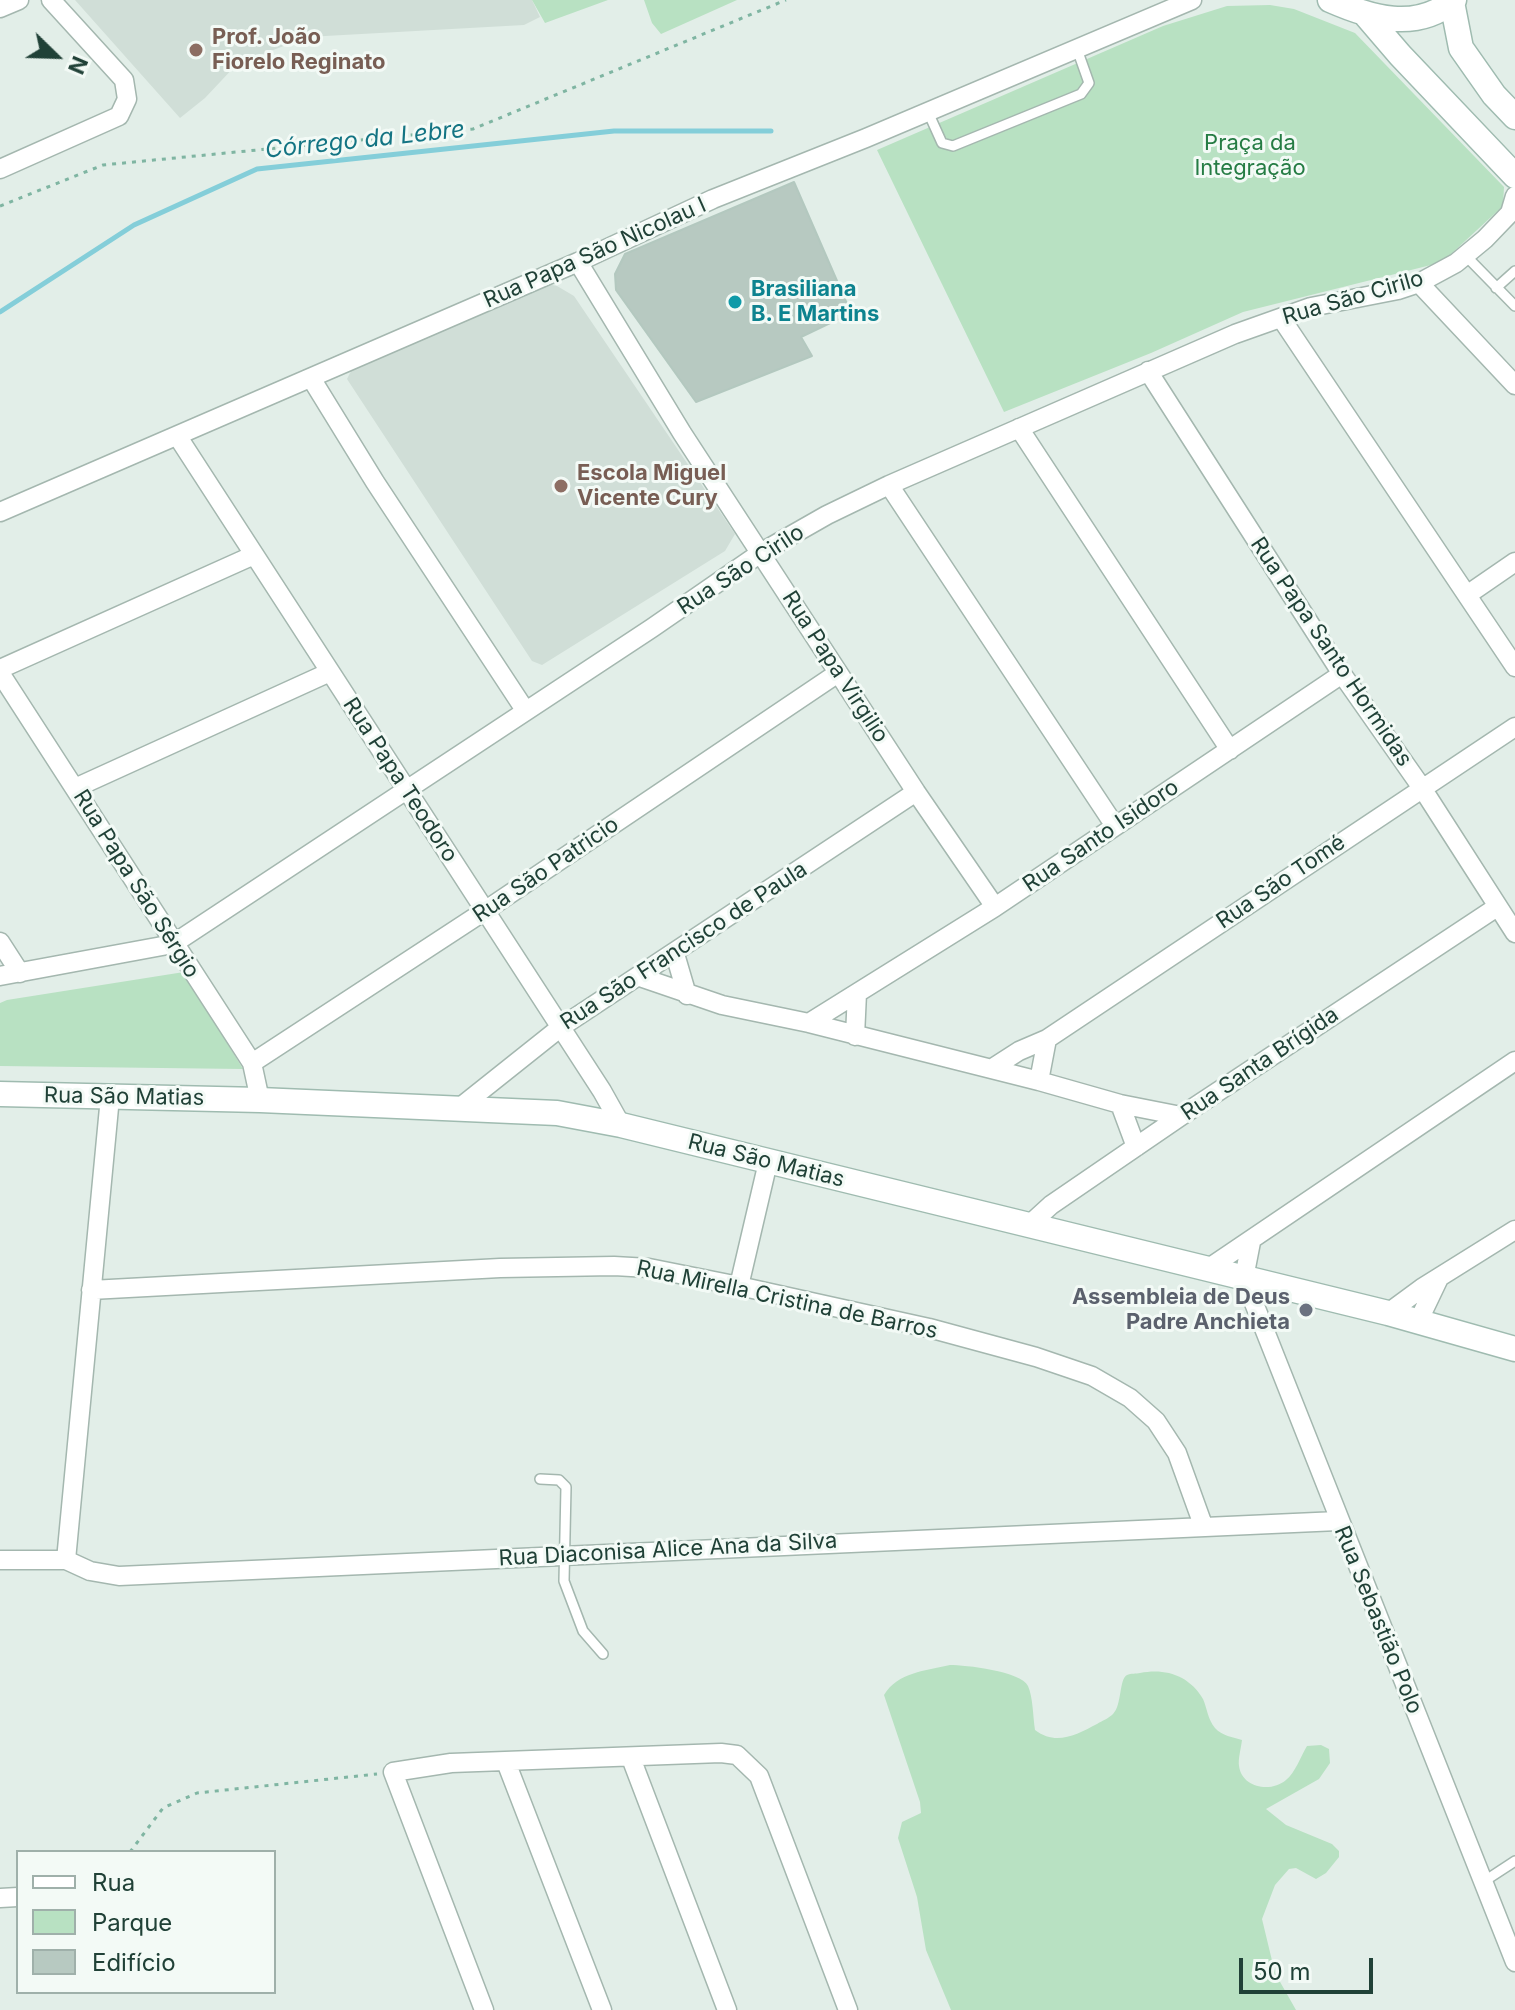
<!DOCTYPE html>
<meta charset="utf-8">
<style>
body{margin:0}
#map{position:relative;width:1515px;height:2010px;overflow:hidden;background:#e2eee8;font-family:Inter,sans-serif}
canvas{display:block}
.legend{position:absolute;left:16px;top:1850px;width:260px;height:144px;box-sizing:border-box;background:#f3faf6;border:2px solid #9fb0aa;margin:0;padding:10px 14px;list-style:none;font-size:24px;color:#204137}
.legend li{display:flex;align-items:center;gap:16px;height:40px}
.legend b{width:40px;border:2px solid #9fb0aa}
.north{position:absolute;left:16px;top:16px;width:80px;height:80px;-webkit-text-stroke:6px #f3faf6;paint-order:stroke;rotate:113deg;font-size:22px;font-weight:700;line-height:32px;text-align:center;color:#204137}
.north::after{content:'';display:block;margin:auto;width:28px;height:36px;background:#204137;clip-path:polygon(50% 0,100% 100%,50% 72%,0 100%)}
.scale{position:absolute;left:1239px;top:1958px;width:134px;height:36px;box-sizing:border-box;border:4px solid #204137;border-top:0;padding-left:10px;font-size:24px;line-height:28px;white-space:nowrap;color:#204137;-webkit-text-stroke:6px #f3faf6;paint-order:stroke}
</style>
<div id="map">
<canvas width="1515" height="2010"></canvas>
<ul class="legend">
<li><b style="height:10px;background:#fff"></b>Rua</li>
<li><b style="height:22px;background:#b8e1c2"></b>Parque</li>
<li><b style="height:22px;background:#b7c9c1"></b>Edifício</li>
</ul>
<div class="north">N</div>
<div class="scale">50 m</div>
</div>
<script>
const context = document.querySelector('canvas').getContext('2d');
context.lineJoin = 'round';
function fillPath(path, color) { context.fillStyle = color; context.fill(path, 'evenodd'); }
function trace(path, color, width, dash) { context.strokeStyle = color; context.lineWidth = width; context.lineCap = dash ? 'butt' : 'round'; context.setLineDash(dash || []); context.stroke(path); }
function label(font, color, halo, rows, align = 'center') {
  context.font = font + ' Inter,sans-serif'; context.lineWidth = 6; context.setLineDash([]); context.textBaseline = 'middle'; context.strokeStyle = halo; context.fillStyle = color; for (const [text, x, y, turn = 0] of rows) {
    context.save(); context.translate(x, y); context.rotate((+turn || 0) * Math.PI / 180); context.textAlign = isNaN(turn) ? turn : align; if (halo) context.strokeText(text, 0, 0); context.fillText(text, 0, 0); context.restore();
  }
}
fillPath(new Path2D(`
 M75,0H532L540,17L524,25L307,37L237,64L205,98L180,118Z
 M542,283L557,286L574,296L735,534L725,551L542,665L532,661L347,379L351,371Z`), '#d0ded7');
fillPath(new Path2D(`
 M532,0H608L545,23Z
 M644,0H737L661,34L652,23Z
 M1270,5L1294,9L1355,33L1504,187L1503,206L1450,255L1435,264L1243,312L1151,353L1004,412L877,150L1163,26L1227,6Z
 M184,972L243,1069L0,1066V1003L7,1000Z
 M950,1665C965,1665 1021,1671 1028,1686C1033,1697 1033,1717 1035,1730C1056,1746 1076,1735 1097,1724C1102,1721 1109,1718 1113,1714C1122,1705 1119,1679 1127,1675C1131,1673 1136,1674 1140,1673C1165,1668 1189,1675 1203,1699C1207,1708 1208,1720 1215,1728C1222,1736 1233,1737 1242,1740C1241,1748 1238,1759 1239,1766C1242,1788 1271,1793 1286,1780C1295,1773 1301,1756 1307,1746L1321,1745L1329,1749L1330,1763L1319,1779L1266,1809L1286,1825L1332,1844L1339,1851V1857L1326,1873L1316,1879L1296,1868L1289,1869L1275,1885L1262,1919L1275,1973L1296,2010H951L926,1950L917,1897L898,1838L902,1822L921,1813L920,1802L884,1695C898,1672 925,1671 950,1665Z`), '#b8e1c2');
trace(new Path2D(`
 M0,312L134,225L257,169L614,131H771`), '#84ced9', 5);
const building = new Path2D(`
 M794,182L851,313L801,337L812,356L696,402L616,290L615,274L625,254Z`);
fillPath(building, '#b7c9c1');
trace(building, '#b3c8bf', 2);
const lane = new Path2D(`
 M928,112L942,143L953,146L1081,94L1089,83L1077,49
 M1465,255L1515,306
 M1496,288L1515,271
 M540,1479L559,1480L566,1487L564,1581L583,1631L603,1654
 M1483,1882L1515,1861`);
const street = new Path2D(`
 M0,8L19,0
 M0,169L119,116L127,99L124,80L51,0
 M578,262L682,433L916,792L995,907
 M1419,283L1515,385
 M1281,318L1515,667
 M1148,371L1342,674L1422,788L1515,933
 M311,378L375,482L525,710
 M1019,428L1230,750
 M178,437L602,1091L621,1125
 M889,485L1115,826
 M0,512L578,262L713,199L866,138L1192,0
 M1467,595L1515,562
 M0,669L254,555
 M0,673L252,1063L260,1100
 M75,788L330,672
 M0,942L20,973
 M675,954L687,995
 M0,976L173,944L652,628L762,552L827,515L889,485L1235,334L1311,307L1398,290L1419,283L1456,263L1485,239L1510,213L1515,196
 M640,977L722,1005L809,1023L1039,1081L1120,1104L1181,1116
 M809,1023L995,907L1342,674
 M855,1036L857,993
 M252,1063L486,910L838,673
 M991,1069L1019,1051L1047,1039L1515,727
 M1039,1081L1047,1039
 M1120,1104L1136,1147
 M458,1109L561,1027L916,792
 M1028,1226L1051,1205L1181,1116L1497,907
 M1251,1242L1244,1278L1515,1962
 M1206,1270L1515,1061
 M739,1286L768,1162
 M91,1290L500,1268L614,1266L649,1268L739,1286L929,1328L1036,1357L1092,1376L1130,1398L1156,1421L1177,1453L1203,1525
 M1388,1313L1422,1288L1515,1230
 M1418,1322L1439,1278
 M0,1560H66L90,1571L119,1576L1338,1521
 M66,1560L110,1097
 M631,1758L727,2010
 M506,1762L602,2010
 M0,1898L18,1897
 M484,2010L393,1772L451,1763L721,1753L737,1755L759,1776L848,2010`);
const secondary = new Path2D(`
 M1330,0C1371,18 1416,32 1454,0
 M1452,2L1461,48L1494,95L1515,117
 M1364,13L1400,55L1515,176
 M0,1094L260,1100L557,1113L621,1125L1388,1313L1515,1349`);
trace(lane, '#a4b7af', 12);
trace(street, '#a4b7af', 21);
trace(secondary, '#9fbbb0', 27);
trace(new Path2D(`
 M0,206L103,165L473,129L786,0
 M130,1852L163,1808L197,1793L377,1774`), '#7fb5a2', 3, [4, 6]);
trace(lane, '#fff', 9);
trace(street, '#fff', 18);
trace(secondary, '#fff', 24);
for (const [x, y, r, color] of [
 [196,50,8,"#8d6e63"],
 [735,302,8,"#0f9aa8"],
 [561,486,8,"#8d6e63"],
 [1306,1310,8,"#6b7280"]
]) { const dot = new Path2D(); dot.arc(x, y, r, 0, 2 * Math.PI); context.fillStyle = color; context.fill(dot); trace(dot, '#f3faf6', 3); }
label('bold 22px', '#785e54', '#f3faf6', [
 ["Prof. João",212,37],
 ["Fiorelo Reginato",212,62],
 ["Escola Miguel",577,473],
 ["Vicente Cury",577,498]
], 'left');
label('22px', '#257c44', '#f3faf6', [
 ["Praça da",1250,143],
 ["Integração",1250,168]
]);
label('22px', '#204137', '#f3faf6', [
 ["Rua Papa São Nicolau I",595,253,-24],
 ["Rua São Cirilo",1353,298,-16],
 ["Rua São Cirilo",741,570,-33],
 ["Rua Papa Santo Hormidas",1331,652,56],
 ["Rua Papa Virgilio",835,667,57],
 ["Rua Papa Teodoro",400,780,57],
 ["Rua Santo Isidoro",1101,836,-34],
 ["Rua São Patricio",546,870,-34],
 ["Rua São Tomé",1281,882,-34],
 ["Rua Papa São Sérgio",136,884,58],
 ["Rua São Francisco de Paula",684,946,-33],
 ["Rua Santa Brígida",1260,1064,-34],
 ["Rua São Matias",124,1097,1],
 ["Rua São Matias",766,1161,14],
 ["Rua Mirella Cristina de Barros",787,1300,12],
 ["Rua Diaconisa Alice Ana da Silva",668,1550,-3],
 ["Rua Sebastião Polo",1378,1620,68]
]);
label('bold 22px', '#0d838f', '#f3faf6', [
 ["Brasiliana",751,289],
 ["B. E Martins",751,314]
], 'left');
label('bold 22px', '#5b616d', '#f3faf6', [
 ["Assembleia de Deus",1290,1297],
 ["Padre Anchieta",1290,1322]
], 'right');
label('italic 24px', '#137483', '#f3faf6', [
 ["Córrego da Lebre",365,140,-6]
]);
</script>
